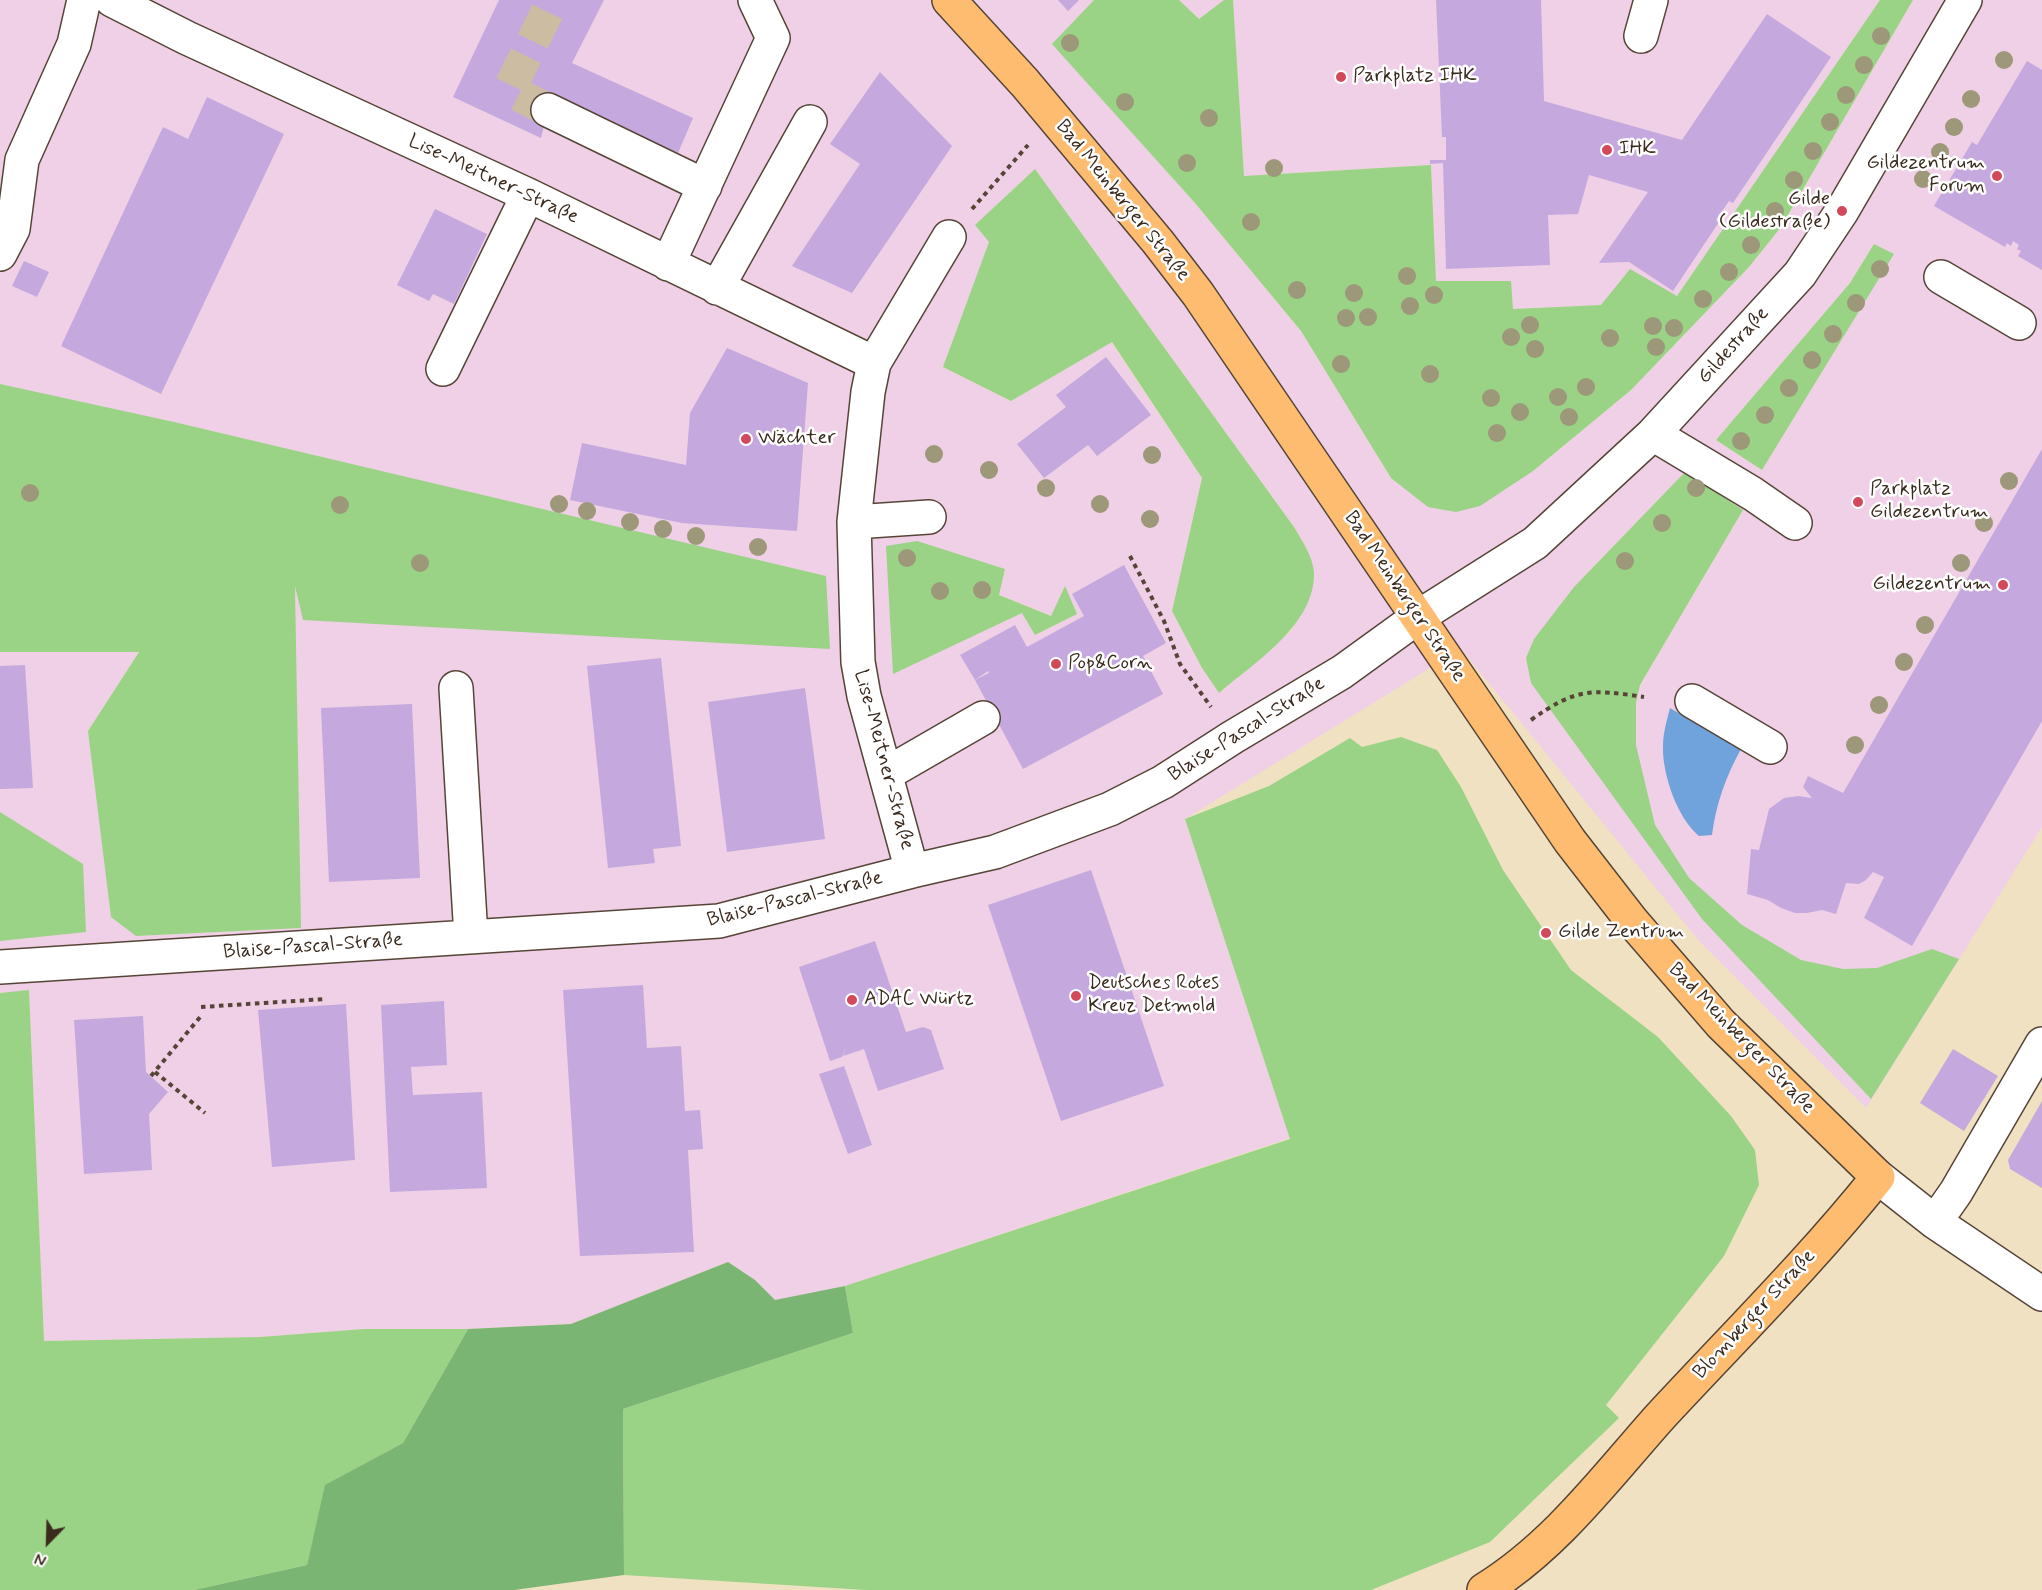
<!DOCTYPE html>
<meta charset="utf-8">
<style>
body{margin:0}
#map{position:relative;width:2042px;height:1590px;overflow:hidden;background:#f0e1c2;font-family:Mynerve,sans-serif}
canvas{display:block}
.north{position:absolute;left:18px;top:1512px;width:60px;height:60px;-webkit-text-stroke:4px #fff;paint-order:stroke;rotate:203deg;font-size:16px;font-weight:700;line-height:24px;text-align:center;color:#3b2a1e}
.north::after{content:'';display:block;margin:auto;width:21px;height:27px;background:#3b2a1e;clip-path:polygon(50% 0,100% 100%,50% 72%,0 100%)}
</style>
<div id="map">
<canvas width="2042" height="1590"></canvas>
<div class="north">N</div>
</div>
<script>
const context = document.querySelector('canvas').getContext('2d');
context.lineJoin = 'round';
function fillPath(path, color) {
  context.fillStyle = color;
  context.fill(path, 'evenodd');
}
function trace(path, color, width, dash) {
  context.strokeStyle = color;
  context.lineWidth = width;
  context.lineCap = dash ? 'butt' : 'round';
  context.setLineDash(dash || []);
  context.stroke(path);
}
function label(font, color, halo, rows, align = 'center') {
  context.font = font + ' Mynerve,sans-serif';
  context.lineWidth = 5;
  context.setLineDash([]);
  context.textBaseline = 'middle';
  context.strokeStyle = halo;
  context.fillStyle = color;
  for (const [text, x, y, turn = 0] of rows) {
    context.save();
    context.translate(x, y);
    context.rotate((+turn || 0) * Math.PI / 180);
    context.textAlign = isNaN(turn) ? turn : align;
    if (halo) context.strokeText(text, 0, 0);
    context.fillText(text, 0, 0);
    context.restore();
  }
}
fillPath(new Path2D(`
 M0,0H1094L1053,44L1195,203L1301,331L1391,478L1533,471L1631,390L1749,267L1781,227L1913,0H2042V827L1866,1108L1699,941L1461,649L1185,819L1290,1138L845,1286L775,1301L755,1280L728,1262L571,1324L468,1329H364L260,1337L44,1341L29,991L0,993V652H139L88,731L136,936L300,928L295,581L0,548ZM1035,169L1294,527L1308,551V602L1291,631L1219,693L1202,668L1172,611L1202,478L1111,342L1011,401L943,367L990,241L976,225ZM1873,245L1893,254L1762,470L1716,440L1850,283ZM1685,472L1743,510L1640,685L1636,703V745L1574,587ZM1005,569L999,595L1052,616L1064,587L1076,614L1036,635L1023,612L894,673Z
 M1179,0H1224L1199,19Z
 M1233,0H1880L1677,296L1601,305L1513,309L1511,282L1436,281L1431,165L1244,176Z`), '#efd0e6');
fillPath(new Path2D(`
 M1094,0H1179L1199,19L1224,0H1233L1244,176L1431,165L1436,281H1511L1513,309L1601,305L1630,269L1677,296L1880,0H1913L1781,227L1749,267L1631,390L1533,471L1480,506L1456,512L1428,507L1391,478L1301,331L1195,203L1052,44Z
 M1035,169L1294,527C1302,541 1313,556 1314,573C1315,625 1254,663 1219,693L1202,668L1172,611L1202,478L1112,342L1011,401L943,367L989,242L975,225Z
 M1874,244L1894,254L1762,470L1716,440L1850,283Z
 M0,384L174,422L826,576L830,649L303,620L295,586L301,928L136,936L111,917L88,731L139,652H0Z
 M1685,472L1743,510L1640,685L1636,703V745L1655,825L1689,878L1742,925L1801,960L1843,969L1877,968L1932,949L1959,959L1871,1099L1702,919L1531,683L1526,658L1534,639L1574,587Z
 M917,541L1005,569L999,595L1051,616L1065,586L1077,614L1035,635L1022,613L893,674L886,546Z
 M1401,737L1437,750L1461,787L1503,870L1571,970L1658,1037L1731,1116L1755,1150L1759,1185L1724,1256L1606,1405L1619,1418L1490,1542L1371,1590H866L624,1575L623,1409L853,1333L845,1286L1290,1139L1185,819L1269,786L1350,738L1362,747Z
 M0,812L83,864L86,932L0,941Z
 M29,990L44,1341L260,1337L364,1329H468L403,1443L326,1485L307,1565L194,1590H0V993Z`), '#9ad386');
fillPath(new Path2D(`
 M728,1262L755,1280L775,1300L845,1286L853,1333L623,1409L624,1575L514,1590H194L307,1565L325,1485L403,1443L468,1329L571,1324Z`), '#7bb573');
fillPath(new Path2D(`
 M1670,708L1741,749C1726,776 1716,804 1712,835L1699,836C1677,818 1662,773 1663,746C1663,733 1667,720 1670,708Z`), '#70a3db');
fillPath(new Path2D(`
 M499,0H604L572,63L693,118L678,153L554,99L548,110L541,138L453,97Z
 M1058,0H1079L1068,11Z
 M1436,0H1541L1544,101L1682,140L1767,14L1831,57L1733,203L1729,201L1716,220L1719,222L1673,291L1629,262L1599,263L1648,192L1589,175L1578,214L1548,215L1550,265L1446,269L1443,163L1430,164V160H1446V137H1442Z
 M2027,61L2042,70V270L2018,256L2021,251L2017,249L2019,245L2013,241L2011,246L2007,243L2005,247L1934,206L1972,142L1977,145Z
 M880,72L952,146L852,293L792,266L860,164L830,144Z
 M207,97L284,134L161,394L61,346L163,127L188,139Z
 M435,209L487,234L454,304L433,294L429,301L397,285Z
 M24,261L49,272L37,297L12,286Z
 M727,348L808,383L797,531L682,523L570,500L582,443L686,465L690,413Z
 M1106,357L1151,415L1097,456L1088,445L1044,478L1017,444L1066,407L1056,395Z
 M2042,449V721L1912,946L1864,918L1884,877L1873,872L1866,880L1859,884L1846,883L1836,914L1822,910L1807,913H1795L1781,908L1768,900L1747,894L1751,849L1759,850L1769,809L1784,798L1798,796L1812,798L1803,787L1808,776L1843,793Z
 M1124,565L1166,643L1143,656L1163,694L1023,769L975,680L989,673L988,671L975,680L960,655L1015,625L1027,647L1084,616L1072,594Z
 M661,658L681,846L653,849L655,863L608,868L587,666Z
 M25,665L33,788L0,789V666Z
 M805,688L825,839L727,852L708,702Z
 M412,704L420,878L329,882L321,708Z
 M1091,870L1164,1086L1061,1121L988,905Z
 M875,941L906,1032L923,1027L931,1030L944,1069L878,1091L864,1049L843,1056L846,1047L842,1057L830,1061L799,967Z
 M643,985L647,1048L681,1046L685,1111L700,1110L703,1149L688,1150L694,1252L580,1256L563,990Z
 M444,1001L447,1065L411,1067L413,1095L482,1092L487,1188L390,1192L381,1005Z
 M346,1004L355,1160L272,1167L258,1010Z
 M143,1016L146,1072L168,1092L149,1114L152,1170L84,1174L74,1020Z
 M1953,1049L1998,1076L1964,1131L1920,1103Z
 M844,1066L872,1145L848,1154L819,1074Z
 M2042,1101V1188L2010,1169L2008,1160Z`), '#c5a9de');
trace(new Path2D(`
 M548,110L509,90L553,0`), '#ccbca1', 33, [33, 16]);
const minor = new Path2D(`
 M112,0L187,38L528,195L874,363
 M1641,36L1651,0
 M548,110L705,186
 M0,254L13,229L22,160L74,44L84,0
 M668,264L773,38L755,0
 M1941,277L2019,323
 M717,288L810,122
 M443,369L528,195
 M1653,434L1753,494L1795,523
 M854,522L929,517
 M456,688L471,937
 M1692,701L1770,747
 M886,774L983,718
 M912,871L864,696L858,662L854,522L868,392L874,363L949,237
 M0,967L719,921L912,871L995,852L1110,809L1163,782L1233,737L1342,672L1418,617L1535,543L1653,434L1800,274L1842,211L1965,0
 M1878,1177L1935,1222L2042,1294
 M1935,1222L1956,1192L2042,1044`);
const major = new Path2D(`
 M949,0L1025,83L1158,242L1198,294L1570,841L1632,921L1721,1024L1878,1177C1810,1262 1732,1339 1658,1419C1604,1480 1554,1547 1484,1590`);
trace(minor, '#564537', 36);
trace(major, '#564537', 36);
trace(new Path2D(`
 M972,209L1028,145
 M1130,556L1164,621L1180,664L1211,707
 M1531,720C1576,688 1591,689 1644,697
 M201,1007L326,999
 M155,1072L205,1113
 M151,1076L201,1016`), '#564537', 4, [4.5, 4.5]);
trace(minor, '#fff', 33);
trace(major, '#fdbc6f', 33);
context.fillStyle = '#9c9879';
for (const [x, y] of [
 [1881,36],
 [1070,43],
 [2004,60],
 [1864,65],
 [1846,95],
 [1971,99],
 [1125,102],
 [1209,118],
 [1830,122],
 [1954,127],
 [1813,151],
 [1940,152],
 [1187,163],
 [1274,168],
 [1923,179],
 [1794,180],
 [1775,211],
 [1251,222],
 [1751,245],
 [1880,269],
 [1729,272],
 [1407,276],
 [1297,290],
 [1354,293],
 [1434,295],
 [1703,299],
 [1856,303],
 [1410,306],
 [1368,317],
 [1346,318],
 [1530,325],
 [1653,326],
 [1674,328],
 [1833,334],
 [1511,337],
 [1610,338],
 [1656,347],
 [1535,349],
 [1812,360],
 [1341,364],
 [1430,374],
 [1586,387],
 [1789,388],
 [1558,397],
 [1491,398],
 [1520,412],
 [1765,415],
 [1569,417],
 [1497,433],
 [1741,441],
 [934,454],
 [1152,455],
 [989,470],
 [2009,481],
 [1046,488],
 [1696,488],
 [30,493],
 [559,504],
 [1100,504],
 [340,505],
 [587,511],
 [1150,519],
 [630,522],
 [1662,523],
 [1984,523],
 [663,529],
 [696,536],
 [758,547],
 [907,558],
 [1625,561],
 [420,563],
 [1961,563],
 [982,590],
 [940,591],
 [1925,625],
 [1904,662],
 [1879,705],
 [1855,745]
]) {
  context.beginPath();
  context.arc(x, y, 9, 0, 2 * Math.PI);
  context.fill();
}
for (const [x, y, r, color] of [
 [1341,77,6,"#d1495b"],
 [1607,150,6,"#d1495b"],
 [1997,176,6,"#d1495b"],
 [1842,211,6,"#d1495b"],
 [746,439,6,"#d1495b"],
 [1858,502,6,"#d1495b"],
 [2003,585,6,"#d1495b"],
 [1056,664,6,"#d1495b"],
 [1546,933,6,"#d1495b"],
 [1076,996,6,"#d1495b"],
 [852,1000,6,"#d1495b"]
]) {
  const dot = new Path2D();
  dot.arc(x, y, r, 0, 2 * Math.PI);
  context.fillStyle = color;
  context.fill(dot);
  trace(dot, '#fff', 2);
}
label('20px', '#3b2a1e', '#fff', [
 ["Parkplatz IHK",1353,77],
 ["IHK",1619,150],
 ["Gildezentrum",1985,164,"right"],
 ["Forum",1985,187,"right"],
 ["Gilde",1830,200,"right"],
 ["(Gildestraße)",1830,223,"right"],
 ["Wächter",758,439],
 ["Parkplatz",1870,490],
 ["Gildezentrum",1870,513],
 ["Gildezentrum",1991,585,"right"],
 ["Pop&Corn",1068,664],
 ["Gilde Zentrum",1558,933],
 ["Deutsches Rotes",1088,984],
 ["Kreuz Detmold",1088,1007],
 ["ADAC Würtz",864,1000]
], 'left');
label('20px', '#3b2a1e', '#fff', [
 ["Lise-Meitner-Straße",493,180,25],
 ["Bad Meinberger Straße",1122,201,51],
 ["Gildestraße",1734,346,-48],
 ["Bad Meinberger Straße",1404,597,56],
 ["Blaise-Pascal-Straße",1247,730,-32],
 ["Lise-Meitner-Straße",883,760,75],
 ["Blaise-Pascal-Straße",795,900,-14],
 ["Blaise-Pascal-Straße",313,947,-4],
 ["Bad Meinberger Straße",1741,1039,46],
 ["Blomberger Straße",1755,1315,-47]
]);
</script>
